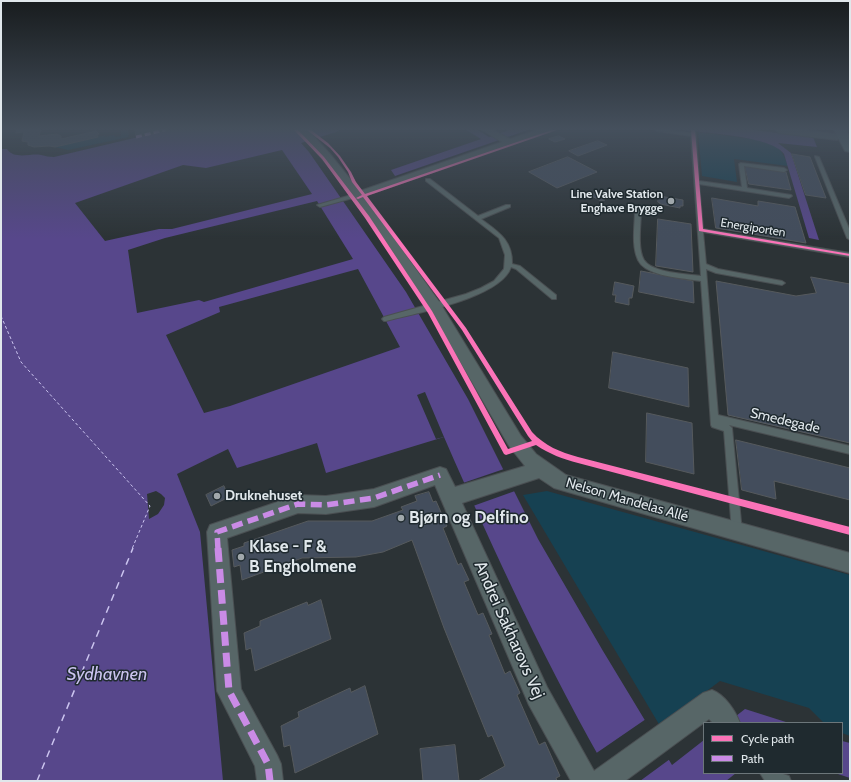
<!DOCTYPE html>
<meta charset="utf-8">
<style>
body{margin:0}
#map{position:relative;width:851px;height:782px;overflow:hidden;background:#2c3336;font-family:Cabin,sans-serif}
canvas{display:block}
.frame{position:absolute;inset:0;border:2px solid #e0e7eb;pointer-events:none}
.legend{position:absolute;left:703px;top:722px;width:140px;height:52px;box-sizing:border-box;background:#1f2a2f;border:1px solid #6c767a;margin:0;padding:5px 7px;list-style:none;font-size:12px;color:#e0e7eb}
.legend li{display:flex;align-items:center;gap:8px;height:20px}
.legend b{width:20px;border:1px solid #6c767a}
</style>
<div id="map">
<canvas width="851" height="782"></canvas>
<div class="frame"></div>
<ul class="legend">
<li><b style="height:5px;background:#fb73b8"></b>Cycle path</li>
<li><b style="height:5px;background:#ca8be6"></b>Path</li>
</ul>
</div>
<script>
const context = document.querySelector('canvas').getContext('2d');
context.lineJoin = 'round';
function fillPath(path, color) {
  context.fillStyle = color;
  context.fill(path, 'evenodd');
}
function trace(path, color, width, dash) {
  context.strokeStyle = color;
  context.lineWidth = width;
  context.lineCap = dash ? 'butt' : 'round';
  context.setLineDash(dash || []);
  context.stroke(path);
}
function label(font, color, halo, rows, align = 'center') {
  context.font = font + ' Cabin,sans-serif';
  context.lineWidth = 3;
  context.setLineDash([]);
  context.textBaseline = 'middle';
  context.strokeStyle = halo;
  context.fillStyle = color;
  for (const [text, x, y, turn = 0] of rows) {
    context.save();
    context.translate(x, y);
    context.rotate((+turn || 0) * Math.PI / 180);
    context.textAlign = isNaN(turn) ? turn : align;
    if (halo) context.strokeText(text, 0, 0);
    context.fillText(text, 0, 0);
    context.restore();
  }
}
fillPath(new Path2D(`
 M120,130H128L129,137L68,150L55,147L106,135L104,137L114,135L115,137L121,136Z
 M698,132L761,140C779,146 782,149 788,166L734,159L737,182L702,176Z
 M547,491L850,575V736L842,733V723H824L809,708L720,681L660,726L523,495Z`), '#164152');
fillPath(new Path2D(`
 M168,130H339V131L301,143L309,152L406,292L468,399L538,539L603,651L672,765L704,740V773H736L726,781H613C549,671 495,554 444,437L326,473L317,443L237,468L228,449L177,474L200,532L223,781H1V149H7C14,160 31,153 41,155C46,156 49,157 54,157ZM282,150L312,194L172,229H159L105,241L75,203L183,165L206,168ZM317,201L353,259L204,302L199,300L137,313L128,250L165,238ZM358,269L400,347L230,406L204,413L166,335L220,312L219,307Z
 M466,130H478L489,137L509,130H528L395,176L391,170L481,139Z
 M682,130H754L813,137L817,147L778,143L791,153L819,240L809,238L784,154C772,136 704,133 682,130Z
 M745,709L789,723H727Z
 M842,741L850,743V778L835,773H842Z`), '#57478b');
fillPath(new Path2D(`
 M425,392L444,437L436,439L417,395Z
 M504,469L515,491L473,506L463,483Z
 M156,491L161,494L165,498L164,505L158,514L149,519L147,494Z
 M646,719L670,759L640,781H611L595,754Z`), '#2c3336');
trace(new Path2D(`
 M1,316L21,362L150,506L132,549`), '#cbc4ef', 1, [3, 2.5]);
trace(new Path2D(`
 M37,781L133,548`), '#cbc4ef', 1.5, [7, 6]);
const building = new Path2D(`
 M17,130H41L39,136L57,134L61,136V139L96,131L99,134L97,135L98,137L55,147L49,146L34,147L28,145V142L22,141L24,132L16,133Z
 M135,130H168L137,137Z
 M559,136L565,139L555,142L549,139Z
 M598,141L607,145L578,156L569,151Z
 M792,154L810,157L826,198L806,195Z
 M568,157L597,172L557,188L529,172Z
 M745,166L786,172L791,190L749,184Z
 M591,192L605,200L601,201L588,194Z
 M659,196L683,200V206H680V208L660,204V203L658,202Z
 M712,198L758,206V201L795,207L806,243L716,228Z
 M658,219L691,224L693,272L656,266Z
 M641,271L693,281L694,303L639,292Z
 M811,277L850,284V443L728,415L716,281L796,296L816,293Z
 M615,282L634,286L632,298H629V305L615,302L616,295H613Z
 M613,352L688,368L689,407L609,388Z
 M647,413L692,423L694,474L646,462Z
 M736,440L850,468V500L774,481L776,499L742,490Z
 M224,486L229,497L211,506L206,495Z
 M429,492L433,502L436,501L447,526L443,528L458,565L461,563L469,580L464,582L478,615L483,613L492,634L489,635L505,674L510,671L520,693L517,695L539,745L545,742L560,776L556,778L557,781H478L505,766L492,735L488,737L444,628L412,540L383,552L356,557L302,558L242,580L240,565L234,567L232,550L244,546V543L308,521H372L403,510L401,507L417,501L415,496Z
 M321,600L331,639L255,671L251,648L246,650L244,633L260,626V621L307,602L308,605Z
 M365,686L378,734L295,773L290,745L284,747L281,726L299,717L298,712L350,688L351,692Z
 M455,745L459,781H423L420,749Z`);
fillPath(building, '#434d5c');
trace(building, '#565a5d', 1);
const service = new Path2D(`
 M655,130H666L691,133L695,132L696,135L699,181L742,187L739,164L741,163L784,168L787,170L784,172L744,166L747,188L791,195L792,196L789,198L699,184L703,229L850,253V257L703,232L706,264L718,269L782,281L785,283L782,285L716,273L706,269L718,415L850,446V454L729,425L732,428L742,532L740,535L737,537L734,535L732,532L724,431L712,427L711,425L701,281C684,278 646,277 638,260C631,245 635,225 635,210L638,208L641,210C641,224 637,248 644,260C652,273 687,274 701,276L691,136L657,131Z
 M815,156L819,157L850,231V240L847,238L815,157Z
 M426,179H430L478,216L506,205H510V207L481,219C497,231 513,240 512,264L520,266L556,295V299H552L516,269L511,267C501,298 416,313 386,321H384L382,319L384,317L466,294L481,288L494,281L504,269L505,255L499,238L426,181Z
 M358,193L361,195L360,196L320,207L317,205Z
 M760,773H780L789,776L791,781H765Z`);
const minor = new Path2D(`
 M298,130H308L330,154L360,191L502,142L482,130H492L510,139L538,130H550L549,132L364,196L440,303L521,436L536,454L566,475L850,553V573L561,490L554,488L539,478L462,503L547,687L594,771L703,693L712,690C725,695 735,710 740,723H713L709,719L625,781H571L529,705L435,485L374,507L326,514L298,513L227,538L241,689L277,755L281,764L283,781H257L255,766L217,691L207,532L210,525L298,495L326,496L374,489L440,467L446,469L455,487L525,466L509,446L429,308L389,246L348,189Z
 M775,130H800L837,134L842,137L837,140L779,133Z`);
const primary = new Path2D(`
 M834,130H846L850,137V152L845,151Z`);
trace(service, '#4a4f52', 2);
trace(minor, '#4a4f52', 2);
trace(primary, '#4a4f52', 2);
fillPath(service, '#576667');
fillPath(minor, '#576667');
fillPath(primary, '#586f70');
trace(new Path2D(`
 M136,137L165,130`), '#ca8be6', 3, [6, 3]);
trace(new Path2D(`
 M218,549L217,532L298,504L326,505L374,498L440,475`), '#ca8be6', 5.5, [11, 5.5]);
trace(new Path2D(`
 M218,548L229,691L268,764L270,781`), '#ca8be6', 7, [14, 7]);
fillPath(new Path2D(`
 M294,130H298L324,157L369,216L432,311L508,449L532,441L528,436L462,330L363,197L358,199L356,198L362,195L352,182L348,172L338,157L330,148L307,130H311L328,143L340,156L351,172L356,182L365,194L552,130H557L367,196L466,328L532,432C545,446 560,452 578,457L850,527V535L578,463C563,459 549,454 536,445L506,455L504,454L428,313L365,218L322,159Z
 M691,130H695L703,229L850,254V256L699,231Z`), '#fb73b8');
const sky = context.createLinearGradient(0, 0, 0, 239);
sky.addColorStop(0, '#181c1e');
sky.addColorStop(0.54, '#45505d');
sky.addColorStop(1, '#45505d00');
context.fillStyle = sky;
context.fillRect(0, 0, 851, 239);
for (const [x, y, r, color] of [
 [671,201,4,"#a1a8ac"],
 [217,496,4,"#a1a8ac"],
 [401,518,4,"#a1a8ac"],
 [241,557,4,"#a1a8ac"]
]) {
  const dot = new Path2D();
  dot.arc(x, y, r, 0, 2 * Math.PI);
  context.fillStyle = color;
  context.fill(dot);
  trace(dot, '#1f2a2f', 1.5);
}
label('bold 12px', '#e0e7eb', '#1f2a2f', [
 ["Line Valve Station",663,194],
 ["Enghave Brygge",663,208]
], 'right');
label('12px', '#e0e7eb', '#1f2a2f', [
 ["Energiporten",753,228,9]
]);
label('14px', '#e0e7eb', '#1f2a2f', [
 ["Smedegade",785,421,13],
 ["Nelson Mandelas Allé",627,500,16]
]);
label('bold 14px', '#e0e7eb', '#1f2a2f', [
 ["Druknehuset",225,496]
], 'left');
label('bold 17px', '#e0e7eb', '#1f2a2f', [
 ["Bjørn og Delfino",409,518],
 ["Klase - F &",249,547],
 ["B Engholmene",249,567]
], 'left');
label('17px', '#e0e7eb', '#1f2a2f', [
 ["Andrei Sakharovs Vej",509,630,66]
]);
label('italic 18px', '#cbc4ef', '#1f2a2f', [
 ["Sydhavnen",107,675]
]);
</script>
